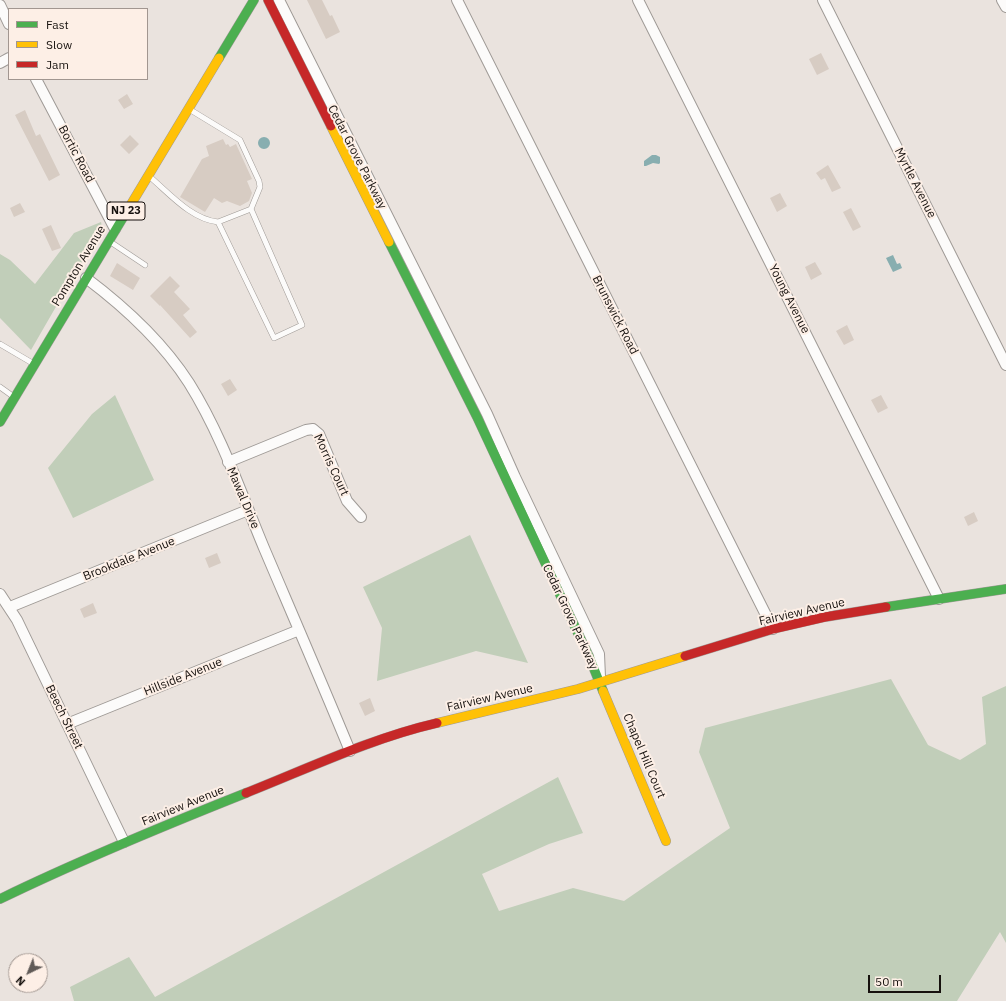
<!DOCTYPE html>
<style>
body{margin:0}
#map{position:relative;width:1006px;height:1001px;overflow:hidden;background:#eae3de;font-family:"IBM Plex Sans",sans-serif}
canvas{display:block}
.legend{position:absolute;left:8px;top:8px;width:140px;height:72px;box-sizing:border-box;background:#fdefe6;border:1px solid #a19690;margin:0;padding:5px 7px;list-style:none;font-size:12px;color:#16110e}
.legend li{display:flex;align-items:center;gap:8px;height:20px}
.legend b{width:20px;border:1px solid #a19690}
.north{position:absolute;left:8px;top:953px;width:40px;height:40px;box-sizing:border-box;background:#fdefe6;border:1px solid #a19690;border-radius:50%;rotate:223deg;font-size:11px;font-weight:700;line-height:16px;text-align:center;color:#16110e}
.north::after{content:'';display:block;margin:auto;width:14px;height:18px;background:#605a57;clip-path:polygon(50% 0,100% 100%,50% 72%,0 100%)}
.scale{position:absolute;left:868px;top:975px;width:73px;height:18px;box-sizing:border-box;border:2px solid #16110e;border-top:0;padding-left:5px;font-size:12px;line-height:14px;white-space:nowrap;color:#16110e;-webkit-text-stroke:3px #fdefe6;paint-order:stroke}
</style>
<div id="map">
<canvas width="1006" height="1001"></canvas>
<ul class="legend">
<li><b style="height:5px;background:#4caf50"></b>Fast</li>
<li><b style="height:5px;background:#ffc107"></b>Slow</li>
<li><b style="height:5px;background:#c62828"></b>Jam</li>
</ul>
<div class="north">N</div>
<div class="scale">50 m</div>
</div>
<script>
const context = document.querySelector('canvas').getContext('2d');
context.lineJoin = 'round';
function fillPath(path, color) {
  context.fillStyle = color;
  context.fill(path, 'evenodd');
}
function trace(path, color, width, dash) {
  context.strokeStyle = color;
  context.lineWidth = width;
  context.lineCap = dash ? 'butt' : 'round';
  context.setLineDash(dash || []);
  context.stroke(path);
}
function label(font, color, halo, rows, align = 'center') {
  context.font = font + ' "IBM Plex Sans",sans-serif';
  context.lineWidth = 4;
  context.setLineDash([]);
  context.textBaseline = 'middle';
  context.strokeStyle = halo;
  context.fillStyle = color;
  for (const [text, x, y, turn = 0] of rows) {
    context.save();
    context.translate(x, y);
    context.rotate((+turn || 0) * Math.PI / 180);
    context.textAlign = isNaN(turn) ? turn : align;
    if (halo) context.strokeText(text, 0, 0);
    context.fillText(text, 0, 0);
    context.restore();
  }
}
fillPath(new Path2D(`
 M101,222L102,227L31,350L0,318V254L10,260L35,284L74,233Z
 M115,395L154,480L73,518L48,468L92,414Z
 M470,535L528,663L476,651L377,681L382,628L363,587Z
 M891,679L928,745L960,760L986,744L982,697L1006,686V943L1000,932L957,1001H74L70,987L129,957L155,997L558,777L583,833L549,844L482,874L499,911L573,888L624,901L730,828L699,752L705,728Z`), '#c1ceb9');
fillPath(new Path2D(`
 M258 143a6 6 0 1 1 12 0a6 6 0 1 1-12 0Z
 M652,155H656L660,157V163L659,164L653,163L646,166H644V161Z
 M893,255L897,264L900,263L902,268L893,272L886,258Z`), '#88aeb0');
fillPath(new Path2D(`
 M307,0H322L330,16L332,15L340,32L326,39Z
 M821,53L829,69L817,75L809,59Z
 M127,94L133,104L124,109L118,100Z
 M25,110L36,136L40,134L60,175L49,181L15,115Z
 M130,135L139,144L129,154L120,145Z
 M223,139L226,145L228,144L230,147L236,144L252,179L247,181L252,193L249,201L240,206L227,201L222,203L214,198L205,212L180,197L202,159L209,156L206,146Z
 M828,165L841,188L832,192L825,178L821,180L816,173Z
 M780,193L787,206L777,212L770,198Z
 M20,203L25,212L14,217L10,208Z
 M851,208L861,227L853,231L843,212Z
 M51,225L61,248L52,251L42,229Z
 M815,262L822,274L811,280L805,267Z
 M117,263L140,278L133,290L110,276Z
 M170,276L180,286L174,292L190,309L183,315L197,332L190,338L160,305V306L150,296Z
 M847,325L854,340L844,345L836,331Z
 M230,379L237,390L228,396L221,384Z
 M881,395L888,408L878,413L871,400Z
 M974,512L978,521L968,526L964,517Z
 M217,553L221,563L209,568L205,558Z
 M93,603L97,613L84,618L80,609Z
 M370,698L375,711L365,716L359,703Z`), '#d7ccc3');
const lane = new Path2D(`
 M150,177C170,194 191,219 218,222L274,338L302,325L251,209L260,187L259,181L240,140L189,109
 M218,222L251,209
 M109,241L145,265
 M0,344L34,364
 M0,387L14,397`);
const street = new Path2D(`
 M279,0L487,414L515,477L599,654L600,677
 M457,0L773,629
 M638,0L939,599
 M823,0L1006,365
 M1002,0L1006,7
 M0,5L9,24
 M0,63L9,58
 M36,79L115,229
 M86,278C126,308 162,341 189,383C221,434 241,493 264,548C293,616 322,683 350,751
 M228,462L306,430L313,429L319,434L347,501L361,517
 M0,594L17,620L124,842
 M10,607L248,510
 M67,724L299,630`);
const fast = new Path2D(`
 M219,58L254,0
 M389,242L477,417L590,659L603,691
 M0,422L130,206
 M886,607L1006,589
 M0,899C80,860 163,826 246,793`);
const slow = new Path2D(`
 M331,126L389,242
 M130,206L219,58
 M603,691L666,841
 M437,723L578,689L685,656`);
const jam = new Path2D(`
 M268,0L331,126
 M685,656L773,629L825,617L886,607
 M246,793C309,768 372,738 437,723`);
trace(lane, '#9f9a96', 6);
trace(street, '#9f9a96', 12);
trace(fast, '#9f9a96', 10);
trace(slow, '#9f9a96', 10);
trace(jam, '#9f9a96', 10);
trace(lane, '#fcfbfa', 5);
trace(street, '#fcfbfa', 10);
trace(fast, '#4caf50', 9);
trace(slow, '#ffc107', 9);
trace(jam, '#c62828', 9);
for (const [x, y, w] of [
 [126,211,38]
]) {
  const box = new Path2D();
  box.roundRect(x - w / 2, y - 9, w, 18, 3);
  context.fillStyle = '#fdefe6';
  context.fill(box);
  trace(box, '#16110e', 1);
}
label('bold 11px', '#16110e', null, [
 ["NJ 23",126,211]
]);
label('12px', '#16110e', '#fdefe6', [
 ["Bortic Road",76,154,62],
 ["Cedar Grove Parkway",357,157,63],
 ["Myrtle Avenue",915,183,63],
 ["Pompton Avenue",79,266,-59],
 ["Young Avenue",789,299,63],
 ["Brunswick Road",615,315,63],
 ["Morris Court",331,465,65],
 ["Mawal Drive",243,498,67],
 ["Brookdale Avenue",129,559,-22],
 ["Fairview Avenue",802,612,-13],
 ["Cedar Grove Parkway",570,617,65],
 ["Hillside Avenue",183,677,-22],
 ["Fairview Avenue",490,698,-13],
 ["Beech Street",64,717,64],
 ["Chapel Hill Court",644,756,67],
 ["Fairview Avenue",183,806,-22]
]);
</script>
